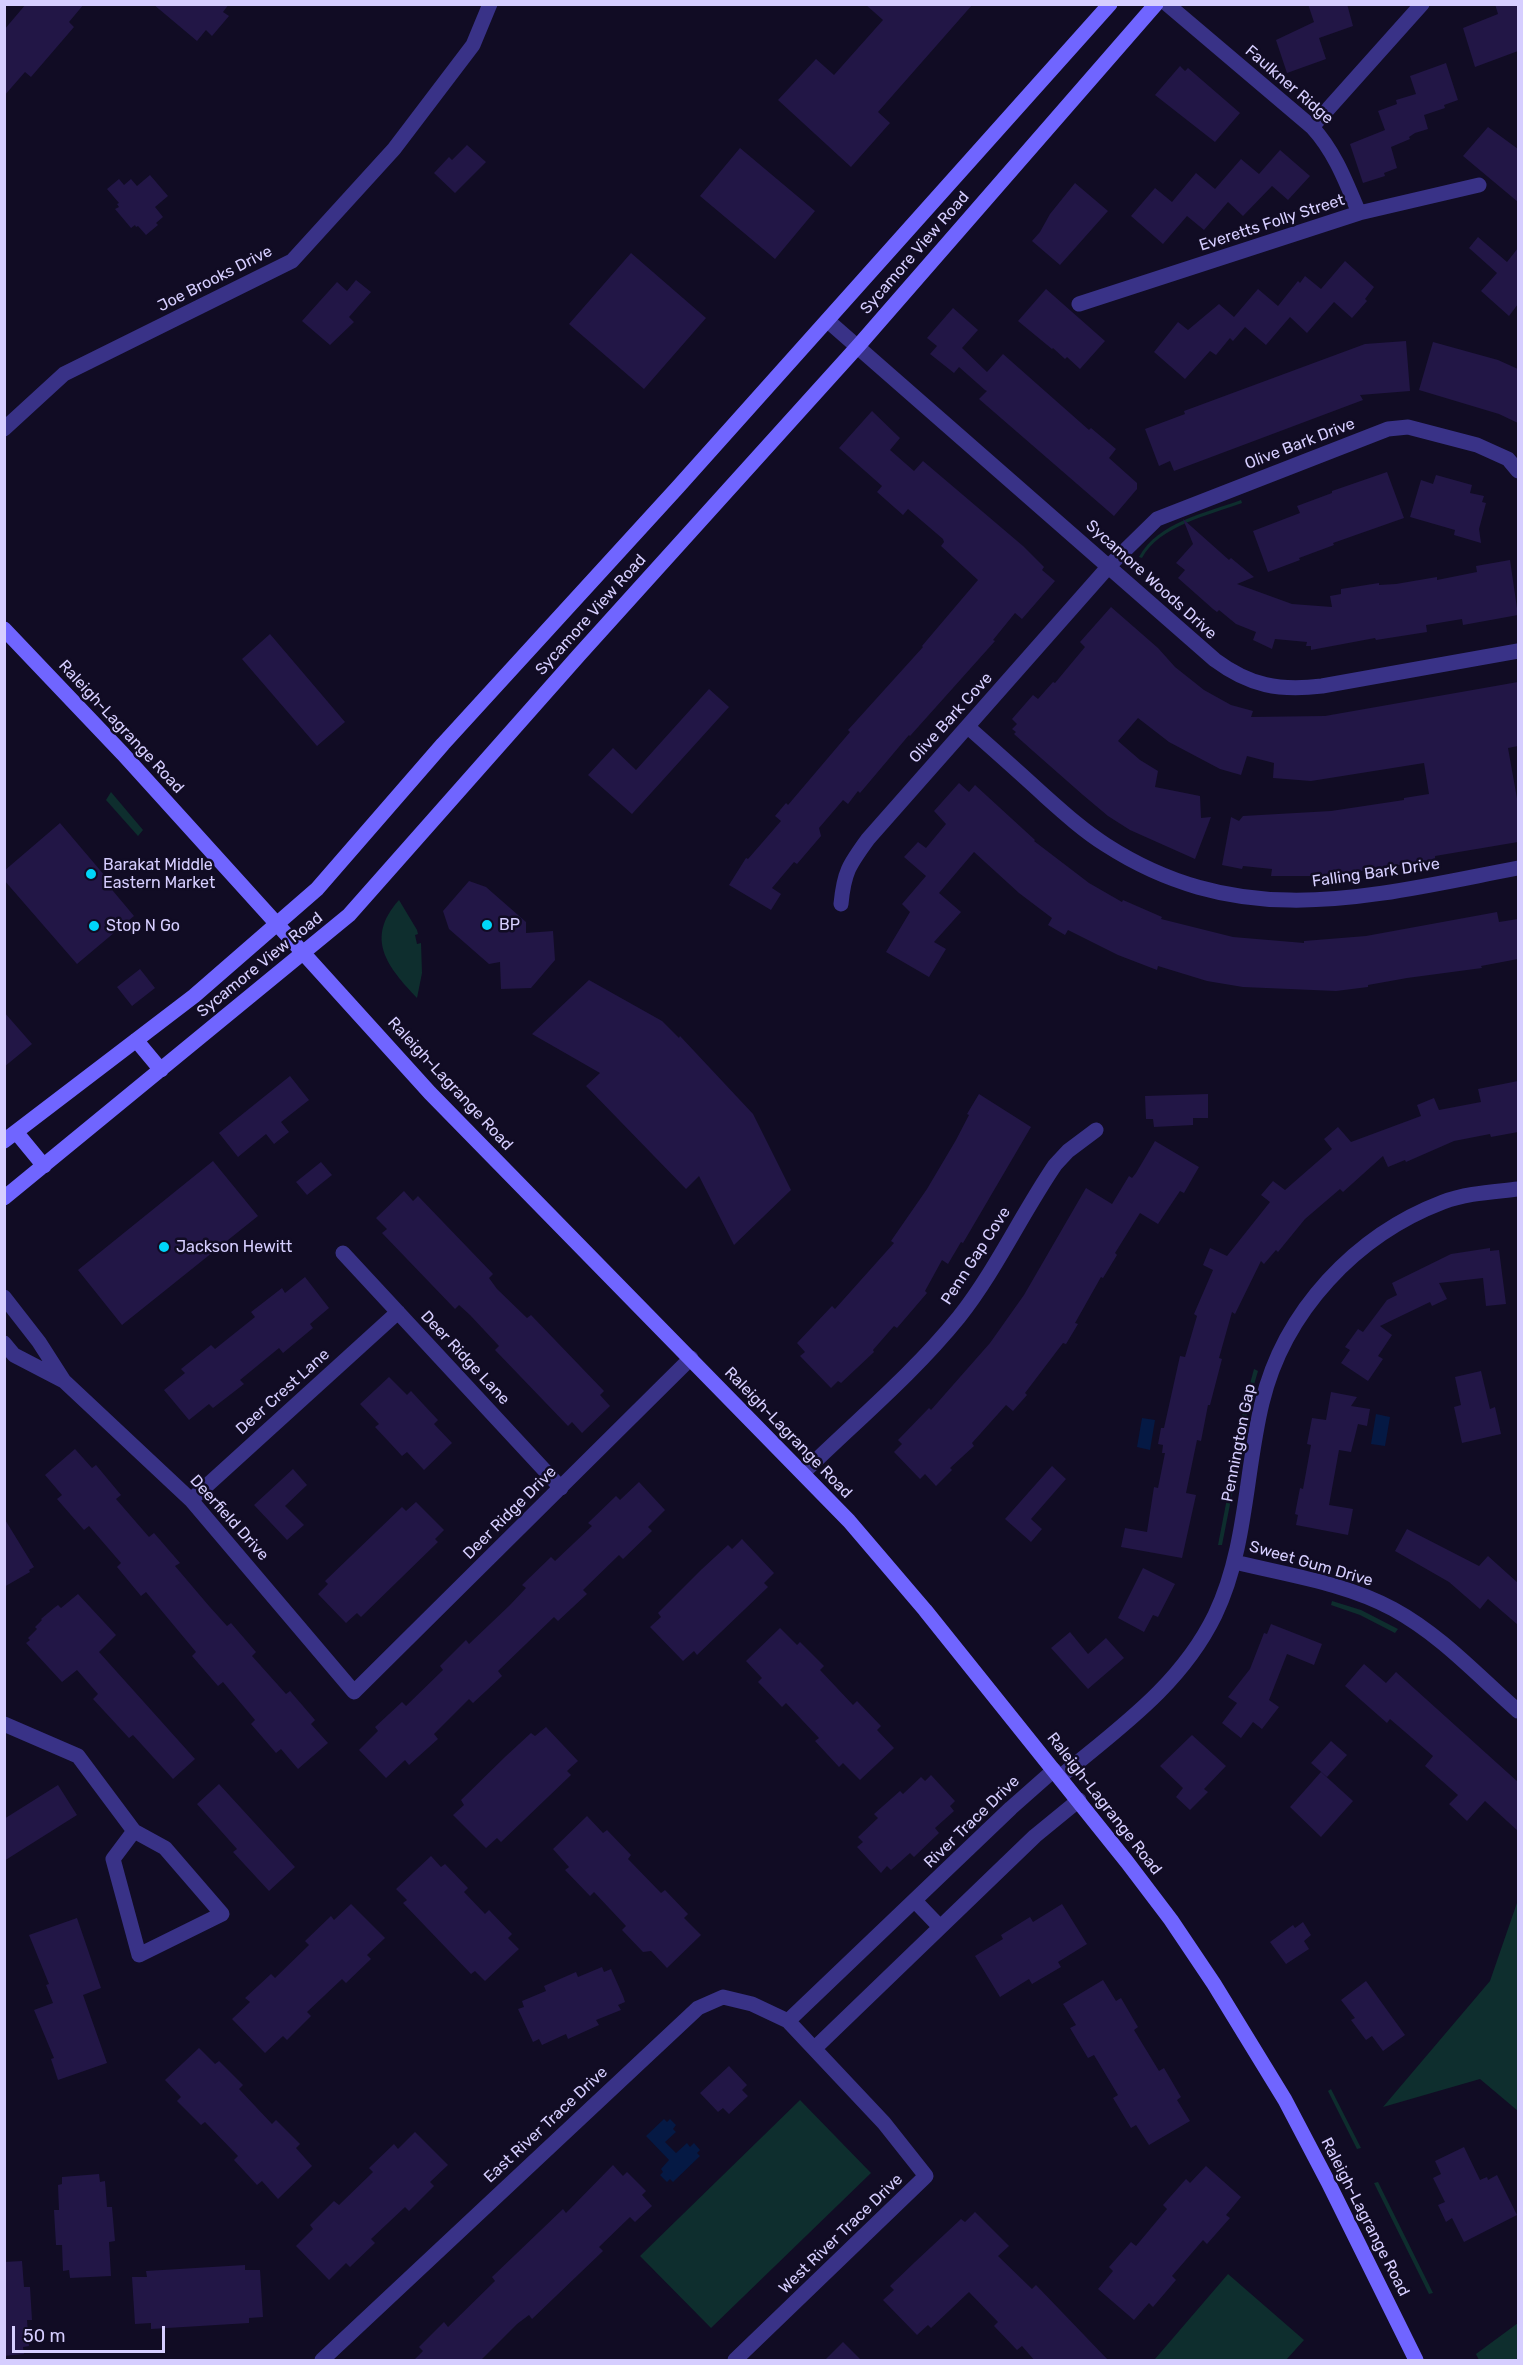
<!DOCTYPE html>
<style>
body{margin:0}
#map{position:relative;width:1523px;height:2365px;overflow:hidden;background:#110c24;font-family:Rubik,sans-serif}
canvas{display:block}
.frame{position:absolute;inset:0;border:6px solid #d6ceff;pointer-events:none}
.scale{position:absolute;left:12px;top:2326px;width:153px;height:27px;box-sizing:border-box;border:3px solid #d6ceff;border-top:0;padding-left:8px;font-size:18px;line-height:21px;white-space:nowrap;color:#d6ceff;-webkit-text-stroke:4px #110c24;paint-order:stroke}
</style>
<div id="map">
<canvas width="1523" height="2365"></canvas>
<div class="frame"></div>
<div class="scale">50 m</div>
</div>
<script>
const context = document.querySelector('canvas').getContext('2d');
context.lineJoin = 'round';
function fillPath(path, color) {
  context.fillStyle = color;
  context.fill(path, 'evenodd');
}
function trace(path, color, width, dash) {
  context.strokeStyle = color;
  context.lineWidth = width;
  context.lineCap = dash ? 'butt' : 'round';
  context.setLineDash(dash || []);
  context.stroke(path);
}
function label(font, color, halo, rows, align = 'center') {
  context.font = font + ' Rubik,sans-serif';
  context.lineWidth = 5;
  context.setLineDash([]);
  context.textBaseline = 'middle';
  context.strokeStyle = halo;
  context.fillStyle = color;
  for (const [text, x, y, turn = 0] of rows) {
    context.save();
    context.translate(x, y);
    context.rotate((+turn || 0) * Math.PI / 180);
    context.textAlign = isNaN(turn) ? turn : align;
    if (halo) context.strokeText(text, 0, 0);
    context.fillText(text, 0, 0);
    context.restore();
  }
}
fillPath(new Path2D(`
 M1241,500L1242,503C1209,515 1159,526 1142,558L1139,557C1158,522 1206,513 1241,500Z
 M111,792L143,830L138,836L106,800Z
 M399,900L417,930L418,934L415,935L417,944L421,943L422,973L417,998C388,967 364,939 399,900Z
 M1254,1369L1258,1371L1251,1395L1236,1468L1233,1467L1244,1406Z
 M1230,1483L1234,1484L1222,1545H1218Z
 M1332,1601L1361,1610L1398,1629L1395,1633L1360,1615L1331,1605Z
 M1518,1900V2111L1480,2079L1383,2107L1490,1981Z
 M1331,2089L1361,2148L1357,2149L1328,2091Z
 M800,2100L871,2173L711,2328L640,2256Z
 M1378,2182L1433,2293L1429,2294L1374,2183Z
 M1228,2274L1304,2340L1286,2360H1158L1155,2359Z
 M1518,2323V2360H1479L1476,2354Z`), '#0e2e2e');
fillPath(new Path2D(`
 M1376,1414L1390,1417L1385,1446L1371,1444Z
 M1142,1418L1155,1420L1150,1450L1137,1447Z
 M664,2119L667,2122L670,2119L676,2125L673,2129L676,2132L665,2142L676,2153L687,2143L690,2147L694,2143L700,2150L697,2153L700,2156L673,2182L670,2179L667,2182L660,2175L663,2172L661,2169L669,2160L646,2136Z`), '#051944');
fillPath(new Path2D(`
 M26,4H84L69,22L74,27L31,77L25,72L4,96V30Z
 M153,4H229L223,12L229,16L212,36L206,30L197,41Z
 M865,4H973L878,112L890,123L851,167L778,100L816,59L834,75L883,20Z
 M1308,4H1347L1353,26L1319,38L1326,59L1287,73L1276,40L1314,22Z
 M1495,4H1518V51L1475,67L1463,28L1498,14Z
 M1446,63L1458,100L1444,105L1445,108L1424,115L1428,129L1415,133L1409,137L1410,139L1391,147L1397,168L1384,173L1385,176L1363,183L1350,144L1385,130L1378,111L1397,104L1396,100L1416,94L1410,76Z
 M1180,66L1185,71L1188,68L1240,113L1215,142L1155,95Z
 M1488,127L1518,149V202L1463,156Z
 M467,145L486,162L455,193L434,173L449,157L452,160Z
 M740,148L815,211L775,259L700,196Z
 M1280,150L1310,176L1288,200L1272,186L1243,216L1228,202L1204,230L1187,216L1163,244L1131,216L1155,188L1172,202L1196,173L1215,189L1241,159L1259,174Z
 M150,175L168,196L155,207L163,217L156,223L158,225L146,235L138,226L136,227L135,225L131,228L115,209L119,207L117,204L119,203L107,189L119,179L124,185L131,179L137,186Z
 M1075,183L1108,211L1060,265L1032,241L1040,232L1050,214Z
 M1478,237L1507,262L1518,248V304L1509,316L1481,291L1497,273L1469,248Z
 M631,253L706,318L644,389L569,324Z
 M1345,261L1374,287L1365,299L1367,301L1352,318L1334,302L1307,333L1290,317L1266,345L1245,327L1233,341L1230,338L1216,355L1210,351L1185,379L1154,352L1178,322L1188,330L1219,304L1234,317L1258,289L1278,306L1298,281L1300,283L1305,276L1321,289Z
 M356,280L371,292L349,317L354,322L330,345L302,321L337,282L347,291Z
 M1046,289L1105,341L1080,369L1067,357L1065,359L1053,348L1052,349L1018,321Z
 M953,308L978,330L962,348L987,372L1003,354L1089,430L1091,428L1116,449L1109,458L1137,483V489L1114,516L979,399L987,391L985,390L959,367L954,373L930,354L937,346L927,338Z
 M1406,341L1410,391L1360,395L1363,400L1174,471L1170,461L1159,466L1145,429L1185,414L1184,411L1365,344Z
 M1433,342L1498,360L1518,369V423L1499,414L1419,390Z
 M872,411L900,438L890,450L914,471L923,461L1023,546L1044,567L1042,570L1055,581L1022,619L1015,613L993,640L995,641L910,736L909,735L860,793L858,791L848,804L843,800L819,828L821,836L797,864L794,862L772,888L781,894L771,910L729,885L746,858L748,859L781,821L775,816L786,803L788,805L850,732L848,730L923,647L922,646L978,580L941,546L944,542L943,539L908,509L903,515L877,492L882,486L839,448Z
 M1387,472L1404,518L1333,543L1334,545L1299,558L1300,560L1268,572L1253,531L1300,513L1297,506L1332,493V491Z
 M1436,475L1472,485L1470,493L1484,496L1482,502L1486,503L1479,529L1481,543L1454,535L1455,530L1410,517L1421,480L1433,484Z
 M1183,519L1229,560L1231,558L1254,577L1237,584L1292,604L1332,607L1330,596L1341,594V589L1379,583V585L1396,584L1437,577V580L1477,572L1476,566L1510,560L1518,615L1463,625L1462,619L1426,625L1427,632L1376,640L1375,638L1311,650V646H1306L1307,642L1275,639L1272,649L1253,640L1256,632L1236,624L1219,610L1217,612L1213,609L1178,578L1185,570L1176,563L1193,544Z
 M1111,607L1158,648L1175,667L1204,690L1231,705L1253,711L1251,717L1325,716L1518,682V746L1508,748L1518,804V842L1435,856V859L1400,865L1370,868L1359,872L1323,874L1324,876H1271L1272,869L1243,866L1242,869L1222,865L1231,817L1239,821L1243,816L1331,811L1404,800V798L1429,794L1424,763L1311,781L1273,778L1274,763L1247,756L1241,775L1220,769L1169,742L1138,718L1118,741L1140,760L1158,771L1155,787L1200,796L1201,818L1211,817L1195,859L1130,830L1108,816L1083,795L1033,751L1014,734L1016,732L1012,729L1017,724L1012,719L1033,695L1038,699L1053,682L1055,683L1085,647L1080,642Z
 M270,634L345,722L317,746L242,659Z
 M709,689L729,707L632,814L588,775L613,748L636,770Z
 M959,783L969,792L975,785L1035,840L1034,841L1089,883L1122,902L1123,900L1162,917L1161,919L1233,937L1304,943V941L1366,936L1497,912L1499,922L1518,919V959L1481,966L1482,968L1407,978L1368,985V987L1336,991L1243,987L1207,981L1158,966L1157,970L1118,955L1068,930L1065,935L1048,925L1052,918L1019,893L974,852L939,893L961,912L934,942L946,949L929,977L886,952L910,912L902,904L926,876L904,857L918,842L926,848L946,824L934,811Z
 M60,823L111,883L108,885L134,916L77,964L4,880V871Z
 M469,881L486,887L526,922V933L553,931L555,960L531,988L501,989L500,962L489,964L449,929L443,911Z
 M140,969L155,988L132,1006L117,987Z
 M589,980L662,1021L679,1038L680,1036L753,1114L791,1190L734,1245L699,1176L686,1189L586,1086L600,1073L532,1034Z
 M4,1012L32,1044L4,1067Z
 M290,1076L309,1100L281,1122L289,1132L274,1144L266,1134L238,1157L219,1133Z
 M1518,1081V1132L1491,1137L1490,1134L1454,1141L1406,1162L1405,1160L1388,1167L1383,1156L1343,1192L1340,1189L1305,1219L1278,1252L1276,1250L1264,1264L1261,1261L1235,1314L1232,1312L1219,1358L1222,1359L1210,1405H1208L1201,1441L1197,1440L1186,1493L1196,1495L1182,1558L1121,1547L1125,1528L1147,1532L1154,1487L1158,1488L1165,1453H1162L1163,1445L1158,1444L1161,1428H1164L1180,1356L1185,1357L1197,1316L1194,1314L1213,1270L1203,1265L1210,1248L1227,1256L1270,1202L1261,1195L1273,1181L1285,1190L1332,1149L1324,1139L1338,1127L1351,1142L1421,1116L1417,1105L1434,1098L1439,1110L1481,1102L1478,1089Z
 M979,1094L1031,1127L963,1243L961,1242L948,1264L942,1260L925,1291L927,1293L897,1328L894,1326L873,1350L874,1352L841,1383L838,1381L831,1388L800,1356L805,1352L797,1343L832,1306L835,1309L894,1243L891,1241L927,1189L956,1140L969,1115L967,1114Z
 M1208,1094V1118H1193V1125L1154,1127L1153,1119H1146L1145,1096Z
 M1155,1141L1199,1167L1184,1193L1180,1191L1158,1224L1140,1213L1115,1253L1117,1255L1103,1278L1101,1277L1075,1323L1078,1324L1066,1344L1063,1343L1025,1393L1027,1395L1013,1411L1006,1405L972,1443L974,1446L950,1468L952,1470L936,1486L925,1474L920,1479L894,1452L902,1444L898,1440L929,1408L931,1410L990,1343L1024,1295L1086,1188L1112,1204L1129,1176L1132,1178L1136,1173Z
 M213,1161L258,1216L122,1325L78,1270Z
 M321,1162L332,1175L307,1195L296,1182Z
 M404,1191L413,1201L418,1196L493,1274L489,1278L497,1289L527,1318L531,1315L604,1391L600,1395L610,1406L582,1433L572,1422L568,1426L495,1350L499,1346L470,1315L459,1305L455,1309L382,1233L387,1229L376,1218Z
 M1490,1248V1251L1499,1250L1506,1304L1486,1306L1483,1278L1439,1283L1447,1299L1432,1306L1430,1302L1380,1326L1392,1335L1378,1356L1383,1359L1368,1381L1341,1363L1350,1350L1345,1347L1358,1329L1363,1332L1387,1300L1397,1295L1392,1283L1451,1254Z
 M305,1277L329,1308L310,1324L313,1328L283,1353L279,1348L240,1380L244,1384L213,1408L209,1404L189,1420L164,1390L185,1373L181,1369L211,1345L215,1349L255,1317L251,1312L264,1302L282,1288L285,1293Z
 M1481,1371L1490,1409L1495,1407L1501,1434L1462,1443L1454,1407L1461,1405L1455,1377Z
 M389,1377L407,1395L411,1391L423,1404L438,1420L434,1424L452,1443L424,1470L407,1452L402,1456L390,1443L375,1427L379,1424L360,1404Z
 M1331,1392L1357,1397L1351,1406L1370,1409L1367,1426L1358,1424L1351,1452L1339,1450L1329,1505L1353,1509L1348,1535L1296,1525L1298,1515L1295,1514L1300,1488L1303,1489L1311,1445L1307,1444L1312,1418L1326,1420Z
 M75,1449L92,1468L96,1465L121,1495L116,1499L149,1537L154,1533L180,1563L175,1566L209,1606L227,1626L231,1623L256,1652L252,1656L286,1694L290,1691L315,1720L311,1724L328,1743L298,1769L281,1749L276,1753L251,1724L255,1720L223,1682L218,1686L192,1656L196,1652L146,1592L141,1596L117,1567L121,1563L89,1526L84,1530L57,1499L62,1495L45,1475Z
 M1052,1466L1066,1479L1031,1519L1042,1529L1031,1542L1005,1519Z
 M293,1469L307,1485L285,1506L304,1525L287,1540L254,1505Z
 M639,1482L665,1510L648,1527L652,1531L623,1559L619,1555L583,1590L587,1594L558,1621L554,1617L498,1671L502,1676L486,1691L473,1703L469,1699L434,1734L438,1739L409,1765L405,1760L386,1778L359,1750L378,1731L375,1727L402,1702L406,1706L443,1670L440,1666L466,1640L469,1644L510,1605L526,1588L522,1585L551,1557L555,1561L592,1526L588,1523L616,1496L620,1500Z
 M416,1502L444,1530L435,1539L438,1542L361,1617L357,1613L346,1623L318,1594L328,1584L325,1581L402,1507L406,1511Z
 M4,1518L34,1567L29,1570L30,1572L4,1587Z
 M1407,1529L1479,1566L1488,1556L1518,1583V1625L1488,1599L1480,1609L1449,1582L1395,1551Z
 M742,1539L774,1573L764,1583L768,1587L697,1655L694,1651L683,1661L650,1627L661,1617L658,1613L702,1569L728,1545L732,1549Z
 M1143,1568L1175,1584L1158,1617L1153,1615L1144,1632L1118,1618Z
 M78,1594L116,1635L99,1652L195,1759L173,1779L133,1735L129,1738L93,1699L98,1694L77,1670L62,1682L26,1643L30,1640L28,1638L37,1629L35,1627L42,1620L41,1619L54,1608L58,1605L61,1608Z
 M1271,1624L1322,1644L1314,1665L1287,1654L1269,1700L1279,1707L1262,1729L1253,1722L1241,1738L1222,1723L1237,1703L1228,1697L1250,1669L1264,1633L1267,1634Z
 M780,1628L797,1645L800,1642L824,1666L820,1670L853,1705L857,1701L881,1726L877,1730L894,1748L860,1780L843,1763L839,1767L815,1741L819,1738L786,1703L782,1707L758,1682L762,1678L746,1661Z
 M1070,1632L1088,1654L1106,1638L1124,1658L1088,1689L1051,1648Z
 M1364,1664L1386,1683L1396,1672L1518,1782V1831L1485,1801L1467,1821L1449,1804L1458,1795L1425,1766L1433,1756L1390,1719L1387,1723L1345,1686Z
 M546,1727L578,1761L567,1771L571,1775L501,1842L497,1838L486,1848L453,1815L464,1805L461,1800L506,1756L531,1733L535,1736Z
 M1192,1735L1226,1766L1204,1789L1208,1792L1190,1810L1176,1797L1183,1788L1160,1766Z
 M1331,1741L1347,1755L1327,1777L1311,1763Z
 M1321,1772L1353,1801L1321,1837L1290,1807Z
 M931,1775L955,1801L950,1806L954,1811L935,1828L939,1833L914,1857L910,1853L891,1870L887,1866L881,1873L857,1847L863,1842L858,1837L878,1818L874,1814L900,1791L903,1794L921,1777L925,1781Z
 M219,1784L295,1867L269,1891L233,1852L237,1849L197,1804Z
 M58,1785L77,1815L4,1861V1819Z
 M587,1816L603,1833L607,1830L631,1855L628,1859L661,1893L665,1890L688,1914L684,1918L701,1935L667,1968L651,1951L643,1952L622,1930L626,1926L594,1892L590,1896L565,1870L569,1867L553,1849Z
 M431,1856L441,1867L445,1864L468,1888L464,1892L485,1914L489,1910L512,1934L508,1938L519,1949L485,1981L475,1971L471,1974L403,1903L407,1900L396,1889Z
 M351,1904L385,1938L367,1955L371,1959L346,1983L342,1979L307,2012L311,2016L287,2040L283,2036L265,2053L232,2019L250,2002L245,1998L271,1974L275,1978L309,1945L305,1941L331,1916L334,1920Z
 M1062,1904L1087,1944L1058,1962L1061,1967L1032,1984L1029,1979L1000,1997L975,1956L1003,1939L1001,1935L1030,1917L1033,1922Z
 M77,1918L101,1988L83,1995L107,2063L58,2080L51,2059L54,2058L34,2010L53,2003L46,1985L49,1984L29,1935Z
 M1303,1922L1311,1935L1304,1941L1309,1949L1286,1964L1270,1942L1293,1925L1295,1928Z
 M602,1967L604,1972L611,1969L623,1996L625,2002L618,2005L621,2010L596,2020L599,2025L568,2039L566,2034L542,2045L539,2039L533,2042L518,2009L524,2007L522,2001L546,1991L544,1986L576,1972L578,1977Z
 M1103,1980L1116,2001L1121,1998L1138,2027L1134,2030L1159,2071L1164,2068L1181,2097L1177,2100L1190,2121L1149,2145L1136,2125L1131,2128L1113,2098L1118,2095L1094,2055L1088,2058L1070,2028L1076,2025L1063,2004Z
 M1366,1981L1405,2035L1383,2051L1372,2036L1366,2040L1351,2020L1355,2018L1341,2000Z
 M199,2048L215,2064L219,2061L243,2085L239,2089L272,2124L276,2120L300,2144L296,2148L312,2166L278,2199L262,2181L257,2185L234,2160L238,2156L205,2122L201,2125L177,2101L181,2097L165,2080Z
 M729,2066L747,2085L742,2090L748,2096L729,2114L723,2108L718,2112L700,2093Z
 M415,2132L448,2165L430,2182L434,2186L409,2211L405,2207L371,2239L375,2243L350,2267L346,2263L329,2280L296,2246L313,2229L310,2225L334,2201L339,2205L373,2172L369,2168L394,2144L398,2149Z
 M1464,2147L1480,2180L1487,2177L1488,2180L1497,2175L1517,2215L1464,2242L1452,2218L1446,2222L1438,2205L1445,2202L1433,2178L1441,2174L1435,2161Z
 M613,2165L623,2176L627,2172L646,2191L642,2195L652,2206L635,2222L630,2217L599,2247L603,2251L532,2319L529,2315L517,2324L480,2361H413L423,2351L419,2347L444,2322L448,2327L495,2281L492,2277L563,2209L566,2213Z
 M1206,2166L1241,2197L1226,2215L1230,2218L1207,2244L1203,2240L1172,2276L1176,2280L1153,2307L1149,2303L1134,2320L1098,2289L1113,2271L1109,2267L1131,2242L1136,2246L1167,2209L1163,2205L1186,2179L1190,2183Z
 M99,2174L100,2182L105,2181L107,2207H112L115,2241L109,2242L111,2276L70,2278L69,2270L63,2271L62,2245H56L54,2210H59L58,2185L62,2184V2177Z
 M975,2212L1009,2246L998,2256L1032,2289L1036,2285L1109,2361H1035L1022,2346L1017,2350L994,2326L998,2322L969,2292L931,2328L928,2325L917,2335L883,2300L894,2290L890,2286L915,2262L961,2219L965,2222Z
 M22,2261L24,2287H30L32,2320H27L29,2346L23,2347L24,2354L4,2356V2262Z
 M245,2265V2270H260L263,2317L249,2318V2323L151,2329V2323L135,2324L132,2277H147L146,2271Z
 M843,2342L862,2361H824Z`), '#221646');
trace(new Path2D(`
 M1167,4L1312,127C1335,152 1346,182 1359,213
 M1312,127L1422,4
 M1079,304L1359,213L1479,185
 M828,321L1215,660C1250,686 1279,691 1322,686L1518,651
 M4,429L64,374L292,261L394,149L473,45L490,4
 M968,727C994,750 1020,773 1046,797C1065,814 1084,831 1106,845C1243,933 1371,896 1518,868
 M841,904C844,872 849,865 868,839L1109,566L1157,519L1388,429L1408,427L1477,445L1508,459L1518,471
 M343,1253L561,1488
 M4,1297L39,1342L64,1381L191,1500L354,1692L691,1358
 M4,1343L14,1355L64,1381
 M803,1473C855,1422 913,1374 959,1317C996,1270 1021,1215 1055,1165L1068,1151L1096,1130
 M191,1500L398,1312
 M1235,1562C1287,1575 1345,1583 1393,1609C1441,1635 1478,1676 1518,1711
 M4,1724L78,1756L134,1831L165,1848L222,1914L139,1955L113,1859L134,1831
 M1060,1777C1119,1728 1181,1685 1215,1615C1247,1548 1245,1473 1262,1403C1284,1311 1356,1235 1443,1202C1467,1193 1493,1192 1518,1189
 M915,1901L939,1926
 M788,2021L1011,1808L1054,1770
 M815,2048L1035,1836L1079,1800
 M322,2360L698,2008L723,1997L752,2004L788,2021L884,2123L926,2176L735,2360`), '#393287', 15);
trace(new Path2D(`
 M4,629L123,754L430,1093L849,1521L925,1610L1127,1862L1171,1920L1214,1984L1285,2100L1328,2182L1416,2360
 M136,1040L161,1070
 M16,1132L44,1166
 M4,1141L194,996L317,889L443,744L678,487L1110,4
 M4,1198L349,915L579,655L859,345L1156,4`), '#7065ff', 15);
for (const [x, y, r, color] of [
 [91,874,6,"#00d5f9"],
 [487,925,6,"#00d5f9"],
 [94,926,6,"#00d5f9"],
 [164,1247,6,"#00d5f9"]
]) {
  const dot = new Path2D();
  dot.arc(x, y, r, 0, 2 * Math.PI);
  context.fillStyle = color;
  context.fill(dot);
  trace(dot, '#110c24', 2);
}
label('16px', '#d6ceff', '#110c24', [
 ["Faulkner Ridge",1289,85,41],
 ["Everetts Folly Street",1272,223,-18],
 ["Sycamore View Road",915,253,-49],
 ["Joe Brooks Drive",215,279,-27],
 ["Olive Bark Drive",1300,444,-21],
 ["Sycamore Woods Drive",1151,580,42],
 ["Sycamore View Road",591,615,-48],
 ["Olive Bark Cove",951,718,-48],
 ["Raleigh-Lagrange Road",121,727,47],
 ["Falling Bark Drive",1376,873,-8],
 ["Sycamore View Road",260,965,-39],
 ["Raleigh-Lagrange Road",450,1084,47],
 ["Penn Gap Cove",976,1256,-57],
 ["Deer Ridge Lane",465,1358,47],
 ["Deer Crest Lane",283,1392,-42],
 ["Raleigh-Lagrange Road",788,1433,46],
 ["Pennington Gap",1239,1443,-79],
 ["Deer Ridge Drive",510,1513,-45],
 ["Deerfield Drive",229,1518,48],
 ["Sweet Gum Drive",1311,1564,16],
 ["Raleigh-Lagrange Road",1104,1804,52],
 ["River Trace Drive",972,1822,-44],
 ["East River Trace Drive",546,2125,-43],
 ["Raleigh-Lagrange Road",1365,2217,63],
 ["West River Trace Drive",841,2234,-44]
]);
label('16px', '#d6ceff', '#110c24', [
 ["Barakat Middle",103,865],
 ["Eastern Market",103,883],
 ["BP",499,925],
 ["Stop N Go",106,926],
 ["Jackson Hewitt",176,1247]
], 'left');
</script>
